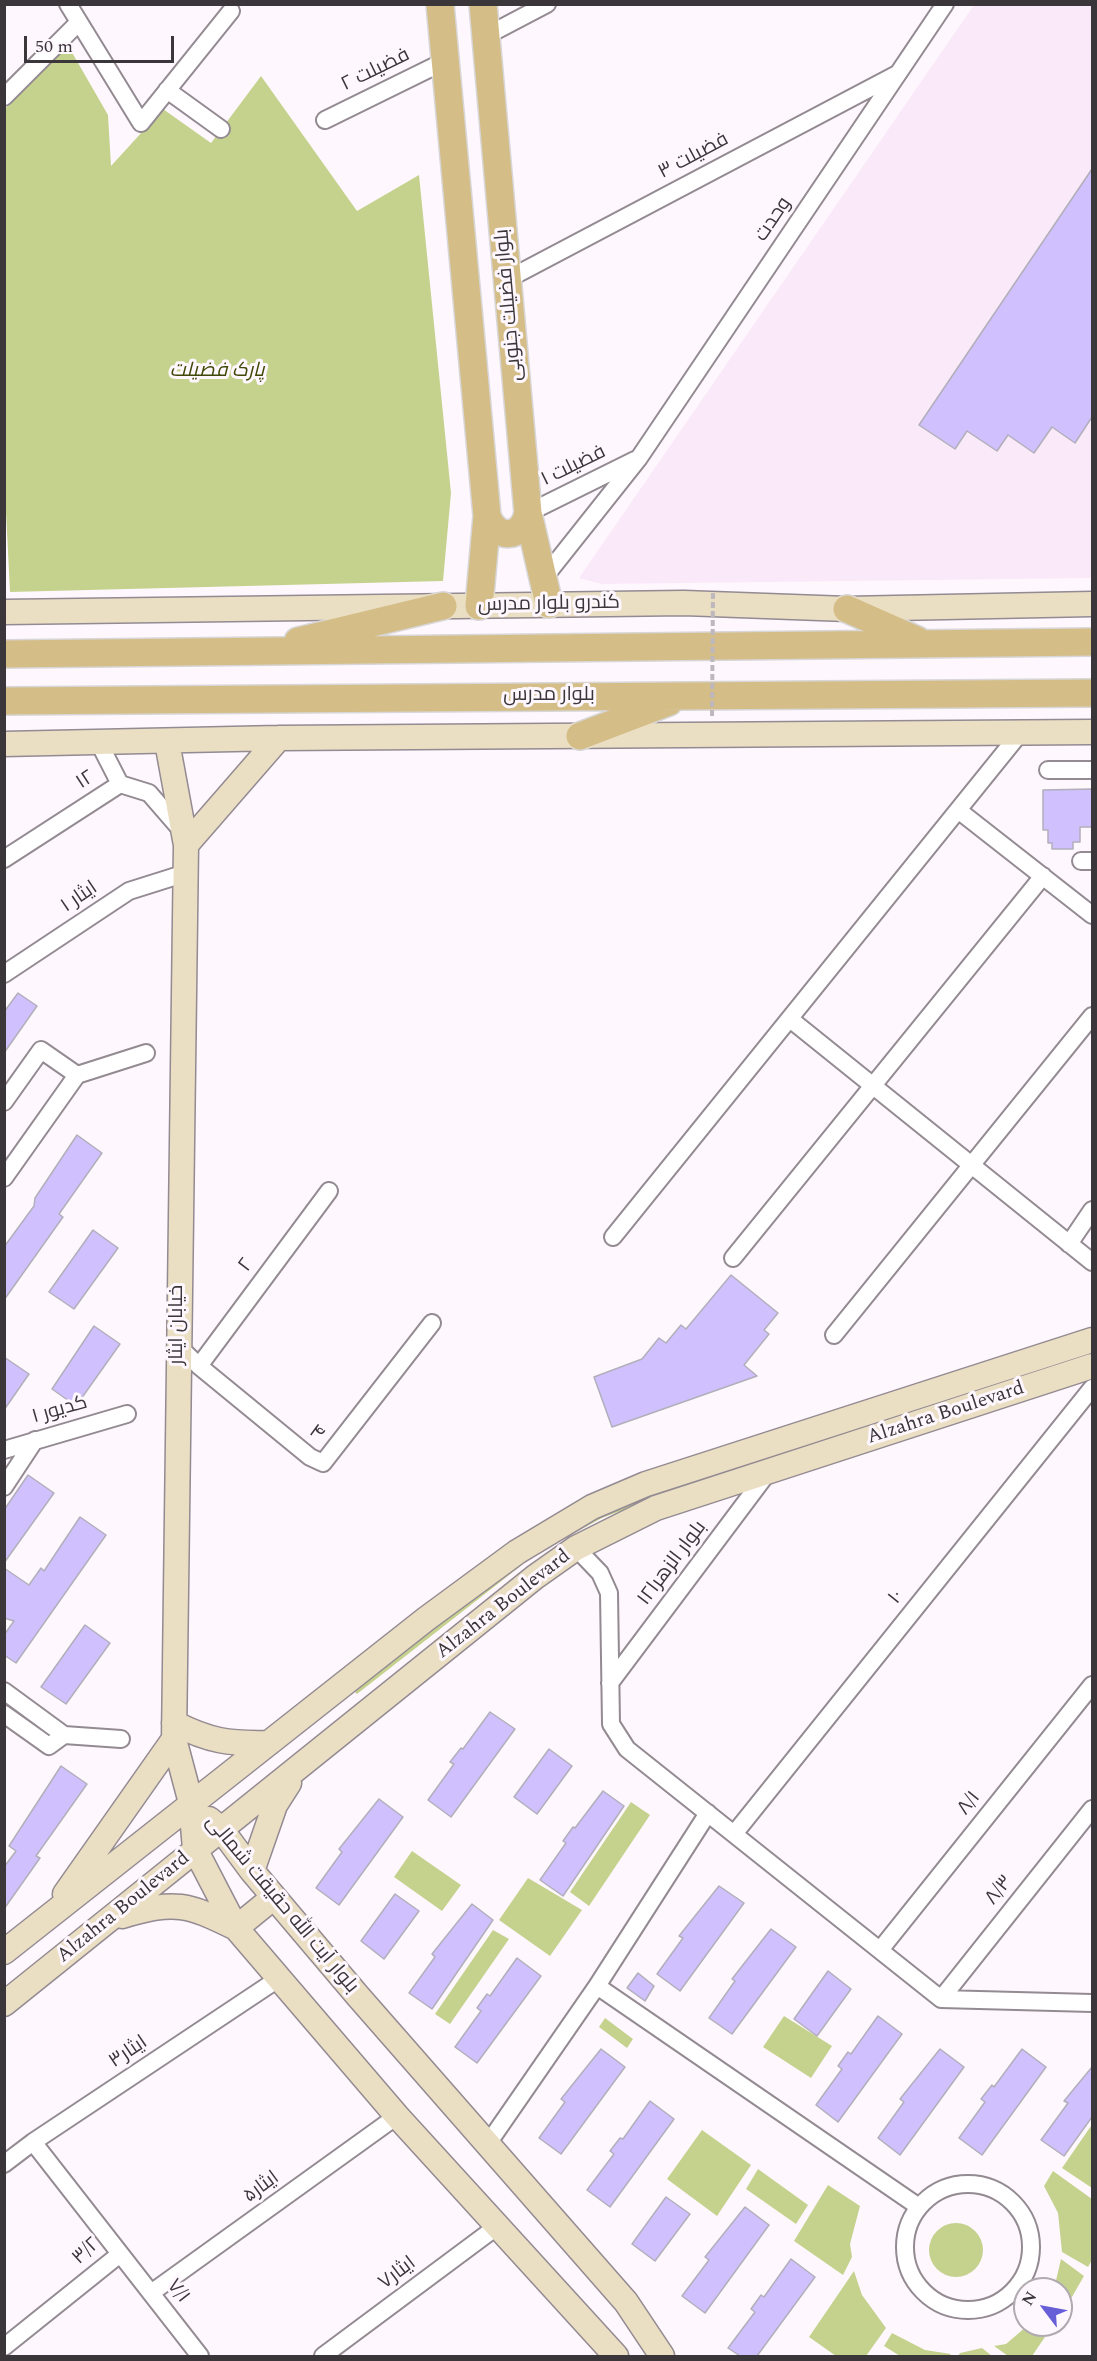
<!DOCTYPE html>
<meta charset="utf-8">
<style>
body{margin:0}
#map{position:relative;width:1097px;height:2361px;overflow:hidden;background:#fff7fe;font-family:Spectral,serif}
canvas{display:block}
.frame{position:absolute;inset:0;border:6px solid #3a363a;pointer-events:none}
.north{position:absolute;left:1013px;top:2277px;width:60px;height:60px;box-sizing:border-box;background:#fff7fe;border:2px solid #b0aab0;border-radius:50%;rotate:302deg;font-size:16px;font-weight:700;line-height:24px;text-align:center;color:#3a363a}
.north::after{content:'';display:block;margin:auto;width:21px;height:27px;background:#675fd8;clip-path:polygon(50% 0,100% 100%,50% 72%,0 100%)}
.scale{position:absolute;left:24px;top:36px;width:150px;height:27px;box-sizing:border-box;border:3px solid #3a363a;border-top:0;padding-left:8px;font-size:18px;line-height:21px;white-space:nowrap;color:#3a363a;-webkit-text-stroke:4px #fff7fe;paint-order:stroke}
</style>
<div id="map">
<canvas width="1097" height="2361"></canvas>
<div class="frame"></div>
<div class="north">N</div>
<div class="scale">50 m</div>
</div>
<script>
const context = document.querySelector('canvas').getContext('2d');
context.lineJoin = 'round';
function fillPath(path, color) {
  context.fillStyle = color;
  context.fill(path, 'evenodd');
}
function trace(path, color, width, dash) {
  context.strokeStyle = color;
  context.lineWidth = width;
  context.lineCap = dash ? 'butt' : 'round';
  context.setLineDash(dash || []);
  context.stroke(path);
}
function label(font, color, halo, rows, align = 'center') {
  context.font = font + ' Spectral,Cairo,serif';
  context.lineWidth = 6;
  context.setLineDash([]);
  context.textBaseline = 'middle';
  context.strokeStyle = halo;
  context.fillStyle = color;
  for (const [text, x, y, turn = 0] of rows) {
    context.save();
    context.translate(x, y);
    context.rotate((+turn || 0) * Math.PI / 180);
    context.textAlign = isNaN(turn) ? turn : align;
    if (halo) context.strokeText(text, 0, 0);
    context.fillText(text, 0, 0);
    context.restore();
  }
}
fillPath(new Path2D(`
 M974,5H1092V578L602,584L579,578Z`), '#fae9f8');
fillPath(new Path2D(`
 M66,42L108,115L111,166L163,109L211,143L261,76L357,211L419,175L451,493L443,581L10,592L4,472V110Z
 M1092,1346V1358L660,1496L602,1518L536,1554L357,1694L352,1689L530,1550L587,1516Z
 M631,1802L650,1815L589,1906L570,1892Z
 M412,1851L461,1885L442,1911L394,1877Z
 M528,1878L582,1910L550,1956L499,1920Z
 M493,1930L509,1939L450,2024L435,2014Z
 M784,2016L832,2046L811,2078L763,2047Z
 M605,2018L633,2039L627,2048L599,2027Z
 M1091,2126L1092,2127V2188L1062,2168Z
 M702,2130L751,2165L717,2216L667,2179Z
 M758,2169L808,2205L796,2224L746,2189Z
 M1053,2171L1092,2199V2260L1088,2267L1062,2252L1058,2213L1044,2186Z
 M828,2185L860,2206L850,2244L852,2257L843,2275L794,2241Z
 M929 2250a27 27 0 1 1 54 0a27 27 0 1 1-54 0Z
 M1061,2259L1084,2276L1065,2309L1061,2306V2289H1054Z
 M854,2271L862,2295L886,2328L866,2356H836L809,2337Z
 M1027,2326L1045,2337L1032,2356H1008L994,2346L1006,2344Z
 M892,2333L925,2350L951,2354L949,2356H900L884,2346Z
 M982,2348L992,2356H958L960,2353Z`), '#c5d28e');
const building = new Path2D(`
 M1092,169V417L1075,443L1052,427L1034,453L1008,435L997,451L967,431L955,449L919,425Z
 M1092,789V827H1080V842H1073V849H1052V843H1048V830H1043V790Z
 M18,993L37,1006L4,1053V1012Z
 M77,1135L102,1153L59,1214L63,1217L4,1300V1247L34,1206L35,1198Z
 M93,1230L118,1248L74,1309L49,1292Z
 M731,1275L778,1313L764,1330L769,1334L744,1365L757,1376L612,1427L594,1377L642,1359L659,1338L666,1343L681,1325L686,1329Z
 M94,1326L120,1344L76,1406L52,1389Z
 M4,1357L29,1374L4,1410Z
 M28,1475L54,1493L4,1563V1510Z
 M80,1517L106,1535L16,1663L4,1655V1635L14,1621L4,1618V1568L29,1585L41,1568L44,1571Z
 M85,1625L110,1643L66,1704L41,1687Z
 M490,1712L515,1729L451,1817L428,1800L454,1764L450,1762L461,1748L463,1749Z
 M549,1749L572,1766L537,1814L514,1797Z
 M61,1766L87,1784L36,1856L40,1858L4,1909V1867L16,1851L9,1846Z
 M603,1791L624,1806L563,1896L540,1880L566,1843L563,1841L573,1827L575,1828Z
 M379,1799L403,1817L339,1905L316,1888L342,1852L339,1849Z
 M719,1886L744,1903L680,1991L657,1974L683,1938L679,1936Z
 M395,1894L419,1911L384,1959L361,1941Z
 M472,1904L493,1920L432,2009L409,1993L435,1957L432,1954Z
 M771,1929L796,1947L732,2034L709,2018L735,1981L732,1979Z
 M517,1958L541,1976L477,2063L455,2047L481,2011L477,2008L487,1994L490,1996Z
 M828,1971L851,1989L817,2036L794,2019Z
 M638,1973L654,1986L645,2001L627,1988Z
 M878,2016L902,2034L838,2122L816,2105L842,2069L838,2066L848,2052L851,2054Z
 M601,2049L625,2067L561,2154L539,2138L565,2102L561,2099Z
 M940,2049L964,2067L900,2155L878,2138L904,2102L900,2099Z
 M1022,2049L1046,2067L982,2155L959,2138L985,2102L981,2099L992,2085L994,2087Z
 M1092,2067V2117L1064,2156L1041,2140L1068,2103L1064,2101Z
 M650,2101L674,2119L610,2207L587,2190L614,2154L610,2151L620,2138L623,2139Z
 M666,2197L690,2214L655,2261L632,2244Z
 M745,2207L769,2225L705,2313L682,2296L709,2260L705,2257Z
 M791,2259L815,2277L757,2356H740L728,2348L755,2312L751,2309L761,2295L764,2297Z`);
fillPath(building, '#d0c0fe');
trace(building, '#b1afba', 1.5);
const street = new Path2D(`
 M68,4L141,123L231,11
 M486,36L547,4
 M167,90L221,129
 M4,97L79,22
 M325,120L445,61
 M508,279L897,74
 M528,513L635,460
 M543,579L639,458L945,4
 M99,743L120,784
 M1048,770H1092
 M958,810L1092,915
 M4,859L120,784L149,793L182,831
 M1081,861H1092
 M4,974L129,891L186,873
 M790,1019L1092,1262
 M77,1075L146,1053
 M4,1102L41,1050L77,1075L4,1178
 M613,1237L1021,732
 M1069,1244L1092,1210
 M733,1258L1043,876
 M834,1335L1092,1016
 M177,1345L199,1366L310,1457L323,1463L432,1323
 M199,1366L329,1191
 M4,1450L127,1414
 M4,1487L35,1440
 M576,1548L600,1573L609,1593L611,1724L627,1749L941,1999L1092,2003
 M610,1683L769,1471
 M4,1691L64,1735
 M4,1714L49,1746L64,1735L121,1739
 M734,1834L1092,1388
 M880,1950L1092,1685
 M597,1986L919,2207
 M941,1999L1092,1809
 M33,2142L200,2356
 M487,2145L597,1986L708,1813
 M4,2164L33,2142L278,1979
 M905 2247a63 63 0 1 1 126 0a63 63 0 1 1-126 0Z
 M151,2293L397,2116
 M4,2347L120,2254
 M323,2356L499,2225`);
const secondary = new Path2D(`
 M4,612L684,603L847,609L1092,604
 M167,742L186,845L174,1739L191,1803L195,1849L236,1928L397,2116L616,2356
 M4,744L279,738L1092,732
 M186,845L279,738
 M174,1723C209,1741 229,1744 269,1743
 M209,1819L221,1829L252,1871L357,1995L626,2302L662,2356
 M252,1871L275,1805L289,1783
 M65,1894L174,1739
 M122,1916C176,1900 187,1904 236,1928L274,1897
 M4,1952L426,1619L517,1552L592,1507L646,1484L1092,1340
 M4,2004L535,1577L576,1548L656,1508L1092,1366`);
const primary = new Path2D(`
 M440,4L487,516L479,606
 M483,4L528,513L549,604
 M487,516C496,541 523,539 528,513
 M847,609L917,640
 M298,641L443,606
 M4,654L1092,642
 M4,701L1092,693
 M580,736L669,702`);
trace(street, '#938a92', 20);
trace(secondary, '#938a92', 27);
trace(primary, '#d8d7d8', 30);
trace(street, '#fff', 16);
trace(secondary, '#eadec3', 24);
trace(primary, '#d4bd87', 27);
trace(new Path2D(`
 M712,716L713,592`), '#beb7bd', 4, [6, 3]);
label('20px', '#3a363a', '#fff7fe', [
 ["فضیلت ۲",376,71,-26],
 ["فضیلت ۳",694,157,-28],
 ["وحدت",774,220,-56],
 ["بلوار فضیلت جنوبی",510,305,-95],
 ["فضیلت ۱",574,467,-26],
 ["کندرو بلوار مدرس",549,605,-1],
 ["بلوار مدرس",549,696],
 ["۱۲",86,781,-33],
 ["ایثار ۱",80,898,-34],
 ["۲",247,1266,-53],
 ["خیابان ایثار",178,1325,-90],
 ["کدیور ۱",60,1411,-16],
 ["Alzahra Boulevard",946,1414,-18],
 ["۴",316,1434,36],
 ["بلوار الزهرا۱۲",673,1564,-53],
 ["۱۰",897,1598,-51],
 ["Alzahra Boulevard",504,1605,-38],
 ["۸/۱",970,1804,-51],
 ["۸/۳",1000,1891,-51],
 ["بلوار آیت الله حقیقت شمالی",281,1905,50],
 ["Alzahra Boulevard",124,1908,-39],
 ["ایثار۳",129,2053,-34],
 ["ایثار۵",262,2188,-36],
 ["۳/۲",87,2252,-43],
 ["ایثار۷",398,2274,-37],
 ["۷/۱",177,2292,52]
]);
label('italic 20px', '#404807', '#fff7fe', [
 ["پارک فضیلت",217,372]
]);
</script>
